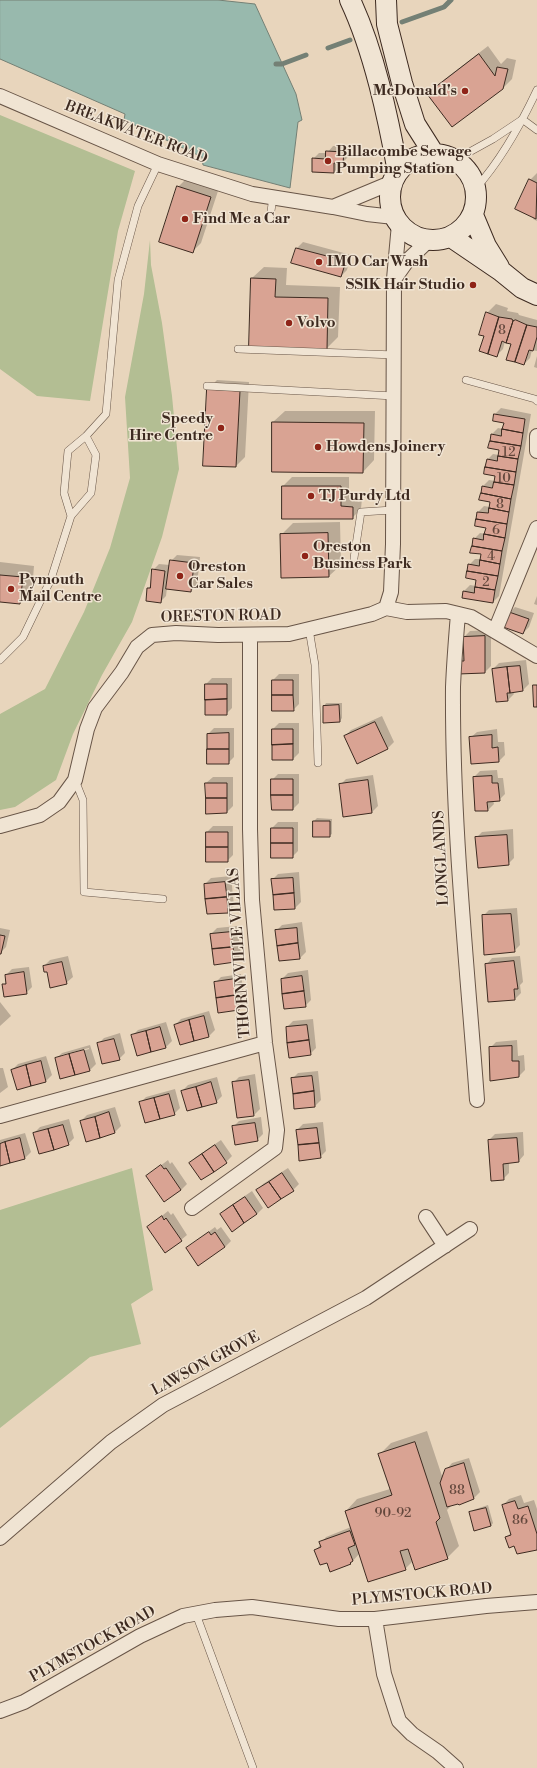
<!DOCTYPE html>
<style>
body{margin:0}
canvas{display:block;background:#e8d5bc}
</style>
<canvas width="537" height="1768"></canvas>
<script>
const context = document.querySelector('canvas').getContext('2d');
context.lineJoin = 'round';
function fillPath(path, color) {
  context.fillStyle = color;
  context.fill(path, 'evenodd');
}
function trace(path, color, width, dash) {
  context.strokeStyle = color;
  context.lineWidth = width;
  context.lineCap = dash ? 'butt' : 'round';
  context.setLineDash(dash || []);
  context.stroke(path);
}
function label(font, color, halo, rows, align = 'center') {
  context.font = font + ' "Libre Bodoni",serif';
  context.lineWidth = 3;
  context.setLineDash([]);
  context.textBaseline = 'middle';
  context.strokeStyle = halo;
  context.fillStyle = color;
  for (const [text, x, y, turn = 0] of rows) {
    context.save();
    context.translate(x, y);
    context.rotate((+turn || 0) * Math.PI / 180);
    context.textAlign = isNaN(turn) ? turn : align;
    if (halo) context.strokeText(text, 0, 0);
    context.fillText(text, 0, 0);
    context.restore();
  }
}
fillPath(new Path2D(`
 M0,115L135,171L118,231L90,401L37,396L0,369Z
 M150,240L151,265L162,323L172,396L179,469L162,537L132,622L102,675L73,734L56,780L15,807L0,810V714L45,689L84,612L110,548L130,478L125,397L144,294Z
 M132,1168L153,1290L131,1304L141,1344L90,1357L0,1428V1210Z`), '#b3be93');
const water = new Path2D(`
 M0,0H218L255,4L296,94L302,120L298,122L290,188L203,165L202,157L124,120L125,114L0,59Z`);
fillPath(water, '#98b9ad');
trace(water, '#748075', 1);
fillPath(new Path2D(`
 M488,46L501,64L507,58L516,60L512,79L503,88L428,94L437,85Z
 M333,146H349V156L343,162H340V166L334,172L313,159L319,153H327Z
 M537,173V221L533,219L534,217L530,180Z
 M187,178L219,188L201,243L192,252L178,187Z
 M303,242L351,255L347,270L341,276L297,248Z
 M264,267L287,268L286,285L340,287L338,337L326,349L252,278Z
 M496,304L508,308L507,311L518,313L519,315L537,320V351L532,350L530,358L524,364L512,344L505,341L503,349L497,355L485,335L487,313Z
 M537,356V368L534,367Z
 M217,380L249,382L245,457L236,466L208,389Z
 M501,408L531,414L499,596L493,602L464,591L470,585L476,586L477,579L469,565L475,559H481L482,554L474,539L480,533L486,534L487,527L478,512L484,506L490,507L491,501L483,486L489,480L495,481L496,475L487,460L493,454L499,455L500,449L492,434L498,428L503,429L505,422L495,414Z
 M285,411H375L374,460L363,472L273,422Z
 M292,477H349V498H362L361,509L352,518L283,486Z
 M340,522L341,565L329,576L282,577L281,535L293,523Z
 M177,555L200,557L197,585L191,591L167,588L166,596L160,602L148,589L151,585L153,570L159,564L170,565L171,561Z
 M0,562L34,566L32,591L20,603L0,601Z
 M537,596V605L534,604Z
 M515,607L534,613L529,627L523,633L509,613Z
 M491,630V666L485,672L459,673V662L465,656L464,637L470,631Z
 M526,660L529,684L523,690L513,691L514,694L508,700L493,669L499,663Z
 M279,674H299V704L293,710L273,680Z
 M212,678H232V708L226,714L206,684Z
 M326,703H342V718L340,721L324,706Z
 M382,716L394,742L388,748L345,736L351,730Z
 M279,723H299V753L293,759H273V729Z
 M214,728H234V757L228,763H208V734Z
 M497,729L498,742H504L505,755L499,761L470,738L477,732Z
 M497,770L498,778H503L505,794L499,800H493L494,804L488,810L474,777L480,771Z
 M278,774H299V803L293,809L272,780Z
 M373,775L378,806L372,812L340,785L346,779Z
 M213,777H233V806L227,812L206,783Z
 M317,818L332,819V834L329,836L314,821Z
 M278,822H298V851L292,857L272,828Z
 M213,826H233V855L227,861L207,832Z
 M513,829L514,858L508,864L476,838L482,832Z
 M299,872L301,902L295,908L272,880L278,874Z
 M231,876L234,906L228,912L205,884L211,878Z
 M517,908L520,945L514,951L483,916L489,910Z
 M302,922L306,952L300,958L276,931L282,925Z
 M237,926L241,955L235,961L211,934L217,928Z
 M0,928L10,930L6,947L0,953Z
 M68,956L73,977L66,983L44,966L50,960Z
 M520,956L523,982L520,985L521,993L515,999L489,1001L486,965L492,958Z
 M29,967L32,987L26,993L4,985L7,981L6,975L12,969Z
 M308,970L311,1000L305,1006L282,979L288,973Z
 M241,974L245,1003L239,1009L215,983L221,977Z
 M0,1002L11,1016L0,1026Z
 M209,1011L215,1030L209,1036L180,1044L175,1025L181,1019Z
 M313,1019L316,1048L310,1054L287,1027L293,1021Z
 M166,1022L172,1041L166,1047L137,1055L132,1036L138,1030Z
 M120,1033L125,1053L119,1059L98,1044L104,1038Z
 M517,1040L518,1056L524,1055L525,1070L519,1076L490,1048L496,1042Z
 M90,1045L96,1064L90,1070L56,1059L62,1053ZM89,1048V1049L61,1058V1055Z
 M46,1056L52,1075L46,1081L17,1089L12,1070L18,1064Z
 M0,1068H3L8,1087L0,1093Z
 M318,1071L321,1100L315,1106L295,1108L292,1079L298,1073Z
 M255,1074L260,1109L254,1115L238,1117L233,1083L239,1077Z
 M217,1077L222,1096L216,1102L182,1091L188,1085Z
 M175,1089L180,1108L174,1114L140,1103L146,1097Z
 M115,1107L121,1126L115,1132L81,1121L87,1115Z
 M261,1117L263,1134L257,1140L233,1127L239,1121Z
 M69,1119L74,1138L68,1144L34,1133L40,1127Z
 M323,1122L326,1151L320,1157L297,1130L303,1124Z
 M523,1132L524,1155L518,1162H509V1173L503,1179L489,1140L495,1134Z
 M25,1133L31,1152L25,1158L0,1165V1140Z
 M221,1140L232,1156L226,1162L190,1163L196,1157Z
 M168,1160L170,1164L172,1162L187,1184L181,1190L147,1176Z
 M288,1168L299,1184L293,1190H258L263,1184Z
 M252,1191L263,1208L257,1214H221L227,1208Z
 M168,1211L171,1215L173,1213L187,1235L181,1240L148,1227Z
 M215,1227L217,1230L221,1227L231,1241L225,1247L187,1248Z
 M427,1431L443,1479L446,1470L452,1463L469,1458L480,1492L474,1498L451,1506L447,1510L459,1546L447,1558L413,1561L405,1569L360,1553L350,1564L327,1562L316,1550L326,1537L351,1527L346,1511L357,1499L390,1489L379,1455L391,1443Z
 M521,1495L524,1503L534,1500L537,1509V1549L506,1537L511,1533L503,1505L509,1499Z
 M488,1505L493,1523L491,1526L470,1513L473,1510Z`), '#0003');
trace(new Path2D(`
 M402,22L444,7L451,0
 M328,48L350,40
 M276,64H282L306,55`), '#748075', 5);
const building = new Path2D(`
 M479,54L495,76L497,67L508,69L503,89L452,127L427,94Z
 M326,151L344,152L343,163H334V173L312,172V158L325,159Z
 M529,179L537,183L536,219L515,209Z
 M177,186L211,197L193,253L159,242Z
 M296,248L346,261L341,277L291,263Z
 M251,278L276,279L275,297L328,298L327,350L249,347Z
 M486,312L499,317L488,354L479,351L484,336L479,335Z
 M499,317L512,319L513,321L506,343L502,341L497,357L488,354Z
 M516,320L527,325L515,362L506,360L511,344L506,343L513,321Z
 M527,325L537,327V337L533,351L529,350L524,365L515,362Z
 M207,389L240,391L236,467L203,466Z
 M494,414L525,419L523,433L502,429L504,423L493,421Z
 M272,422L364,423L363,473L272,472Z
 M502,429L523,433L521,446L490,441L491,434L501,436Z
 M490,441L521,446L518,459L498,456L499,450L488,448Z
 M498,456L518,459L516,472L485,467L487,459L497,461Z
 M485,467L516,472L514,485L494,482L495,476L484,474Z
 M494,482L514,485L511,499L481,493L482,486L492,488Z
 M282,486H341V506L353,507V519H282Z
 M481,493L511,499L509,512L489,508L490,502L479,500Z
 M489,508L509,512L507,524L476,519L477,512L488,513Z
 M476,519L507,524L505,538L484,534L486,528L475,526Z
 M328,533L329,577L281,578L280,534Z
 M484,534L505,538L502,551L472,546L473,538L483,540Z
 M472,546L502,551L500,564L480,560L481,554L470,553Z
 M170,560L194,563L191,592L166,589Z
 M480,560L500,564L498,576L467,571L468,564L479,566Z
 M152,569L165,571L161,603L146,601L147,588H150Z
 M467,571L498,576L495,590L475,587L476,580L466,578Z
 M0,575L23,577L20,604L0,602Z
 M475,587L495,590L493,603L462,598L463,591L474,593Z
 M509,612L529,619L523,634L503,627Z
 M485,636V673L458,674V661H464L463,637Z
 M520,666L523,691L510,693L507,667Z
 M507,667L510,693H507L508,701L496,702L492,669Z
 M272,680H293V695H272Z
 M205,684H227V699L205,700Z
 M533,685H537V707H534Z
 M272,695H293L294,711H272Z
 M227,699V715H205V700Z
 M339,705L340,722L323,723V706Z
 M375,722L388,749L357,764L344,736Z
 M272,729H293V744L272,745Z
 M229,733V749H207V734Z
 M492,735V748L498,747L499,762L471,764L469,737Z
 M293,744V760H272V745Z
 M207,749H229V764H207Z
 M492,776V783H498L500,801L487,802L488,811H475L473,777Z
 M271,779H293V795H271Z
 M368,780L372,813L343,817L339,784Z
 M205,783H227V798H206Z
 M271,795H293V810H272Z
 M206,798H227V813L206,814Z
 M313,821H330V837H313Z
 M271,828H293V843H271Z
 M206,832H228V847H206Z
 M507,835L509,865L478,868L475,837Z
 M271,843H293V858H271Z
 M206,847H228V862H206Z
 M293,878L294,893L273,895L271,879Z
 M225,882L227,897L205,899L204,884Z
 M294,893L295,909L274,910L273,895Z
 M227,897L228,913L207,914L205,899Z
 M511,914L515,952L484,955L482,915Z
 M297,928L298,943L277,946L275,930Z
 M231,932L233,947L212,949L210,934Z
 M0,935L5,936L1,954H0Z
 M298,943L300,959L279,961L277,946Z
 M233,947L235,962L214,965L212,949Z
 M514,961L518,989H514L515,1000L488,1002L485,964Z
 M62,962L67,984L50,988L47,972H44L43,966Z
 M24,972L27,994L4,997L2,984H6L5,975Z
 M302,976L304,991L282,994L281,979Z
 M235,979L237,995L216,998L214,982Z
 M304,991L306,1007L284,1009L282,994Z
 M237,995L239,1010L218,1013L216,998Z
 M204,1016L209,1037L194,1041L189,1020Z
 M189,1020L194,1041L180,1045L174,1025Z
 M307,1025L309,1040L287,1043L286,1027Z
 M160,1027L166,1048L151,1052L146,1031Z
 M146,1031L151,1052L137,1056L131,1035Z
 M114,1039L120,1060L102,1064L97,1043Z
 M309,1040L311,1055L289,1058L287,1043Z
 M512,1046V1061H519V1077L490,1081L489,1047Z
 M84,1050L90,1071L75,1075L69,1054Z
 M69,1054L75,1075L60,1079L55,1058Z
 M41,1061L46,1082L31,1086L26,1065Z
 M26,1065L31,1086L17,1090L11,1070Z
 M312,1076L314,1091L293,1094L291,1078Z
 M249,1080L254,1116L237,1118L232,1082Z
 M211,1082L217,1103L202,1107L196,1087Z
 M196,1087L202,1107L187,1111L181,1091Z
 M314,1091L315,1107L294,1109L293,1094Z
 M169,1094L175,1115L160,1119L154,1098Z
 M154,1098L160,1119L145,1123L139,1102Z
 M109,1112L115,1133L100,1138L95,1117Z
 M95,1117L100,1138L86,1142L80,1121Z
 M255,1123L258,1141L235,1145L232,1126Z
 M63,1125L69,1145L54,1150L48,1129Z
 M317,1128L319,1143L298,1145L296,1130Z
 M48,1129L54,1150L39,1154L33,1133Z
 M20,1138L25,1159L10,1163L5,1142Z
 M517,1138L519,1162L503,1164L504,1180L491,1181L488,1140Z
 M5,1142L10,1163L0,1166V1144Z
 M319,1143L321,1158L299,1161L298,1145Z
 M215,1145L227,1163L214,1172L202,1154Z
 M202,1154L214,1172L201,1180L189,1163Z
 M161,1165L164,1169L166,1168L181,1190L164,1202L146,1176Z
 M282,1173L294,1191L281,1199L269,1182Z
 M269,1182L281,1199L268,1208L256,1190Z
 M245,1197L257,1214L244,1223L233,1205Z
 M233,1205L244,1223L232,1232L220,1214Z
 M162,1216L164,1220L166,1218L182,1241L165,1253L147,1227Z
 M209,1232L211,1235L215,1232L225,1247L198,1266L186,1248Z
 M415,1442L440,1518L436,1522L448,1559L415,1570L408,1549L400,1551L406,1570L368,1582L345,1511L392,1495L378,1454Z
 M464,1463L474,1499L459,1505L458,1504L447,1507L440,1483L445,1469Z
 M515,1501L518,1509L528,1506L537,1534V1550L517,1554L514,1546L509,1548L505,1537L511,1535L502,1505Z
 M486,1508L491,1526L474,1531L469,1512Z
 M350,1531L355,1545L348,1548L353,1561L350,1563L351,1564L330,1572L327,1563L320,1565L314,1550L321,1547L319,1542Z`);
fillPath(building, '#d9a393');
trace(building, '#3d2a20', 1);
const lane = new Path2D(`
 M522,119L537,130
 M455,160L493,139L520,121
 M476,188C501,160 521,124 537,90
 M270,218L273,197
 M238,349L395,355
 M466,380L535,399L537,401
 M207,386L394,396
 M71,516L64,493L68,451L86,436L106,414L118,280L138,206L158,164
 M354,558L361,512L393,510
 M309,629L315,665L318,763
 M0,660L23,637L51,579L71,516L91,493L96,455L86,436
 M75,780L83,800L84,892L163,899
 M196,1614L253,1768`);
const street = new Path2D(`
 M0,96L158,164L252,194L333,207L367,214L394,217
 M333,207L393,182
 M395,278L407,261L429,240
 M537,436V451
 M386,608L407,612L446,611L471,617L537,656
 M458,614C456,638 454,662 453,687C452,825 467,963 477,1100
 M495,631L537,528
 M0,826L40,815L59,802L75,780L87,729L95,708L122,672L137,647L152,635L176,633L218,635L289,634L372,614L386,608L391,592L393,544L394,279L399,224
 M0,1116L265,1043
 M192,1208L275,1148L277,1130L265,1043L252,900L250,829V635
 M426,1217L445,1246
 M0,1538L111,1442L163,1405L366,1298L470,1229
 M375,1619L384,1674L399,1721L412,1734L438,1752L456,1768
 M0,1711L24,1702L140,1636L183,1616L215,1610L252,1607L339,1619H375L486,1606L537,1602`);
const secondary = new Path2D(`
 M350,0C374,51 388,117 398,172
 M386,0L387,24L402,83L415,124L434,154
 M390 197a43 43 0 1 1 86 0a43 43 0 1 1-86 0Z
 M473,215L486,246L499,267
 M451,237L501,271L522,288L537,295`);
trace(lane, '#685547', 8);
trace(street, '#685547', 16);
trace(secondary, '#3d2a20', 22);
trace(lane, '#f0e4d3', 7);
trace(street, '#f0e4d3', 14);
trace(secondary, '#f0e4d3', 20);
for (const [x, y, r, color] of [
 [465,91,4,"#8f2418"],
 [328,161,4,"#8f2418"],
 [185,219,4,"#8f2418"],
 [319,262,4,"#8f2418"],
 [473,285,4,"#8f2418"],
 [289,323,4,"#8f2418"],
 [221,428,4,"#8f2418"],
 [318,447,4,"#8f2418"],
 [311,496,4,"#8f2418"],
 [305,556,4,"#8f2418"],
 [180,576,4,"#8f2418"],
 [11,589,4,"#8f2418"]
]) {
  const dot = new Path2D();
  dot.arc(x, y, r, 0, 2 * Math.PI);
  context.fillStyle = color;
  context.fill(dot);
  trace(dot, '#f0e4d3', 1.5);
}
label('13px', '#64483d', null, [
 ["8",502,331],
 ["12",509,453],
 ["10",504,479],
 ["8",500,505],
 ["6",496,531],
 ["4",491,557],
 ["2",486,583],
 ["88",457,1491],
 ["90-92",393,1514],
 ["86",520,1521]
]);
label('bold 15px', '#3d2a20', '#f0e4d3', [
 ["McDonald's",457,91,"right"],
 ["Billacombe Sewage",336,152],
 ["Pumping Station",336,169],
 ["Find Me a Car",193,219],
 ["IMO Car Wash",327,262],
 ["SSIK Hair Studio",465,285,"right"],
 ["Volvo",297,323],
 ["Speedy",213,419,"right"],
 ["Hire Centre",213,436,"right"],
 ["Howdens Joinery",326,447],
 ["TJ Purdy Ltd",319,496],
 ["Oreston",313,547],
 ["Business Park",313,564],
 ["Oreston",188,567],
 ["Car Sales",188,584],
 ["Pymouth",19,580],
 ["Mail Centre",19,597]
], 'left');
label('15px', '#3d2a20', '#f0e4d3', [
 ["BREAKWATER ROAD",136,133,21],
 ["ORESTON ROAD",221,617,-1],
 ["LONGLANDS",442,858,-93],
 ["THORNYVILLE VILLAS",240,953,-94],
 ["LAWSON GROVE",206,1364,-28],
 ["PLYMSTOCK ROAD",422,1595,-5],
 ["PLYMSTOCK ROAD",93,1645,-29]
]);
</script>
